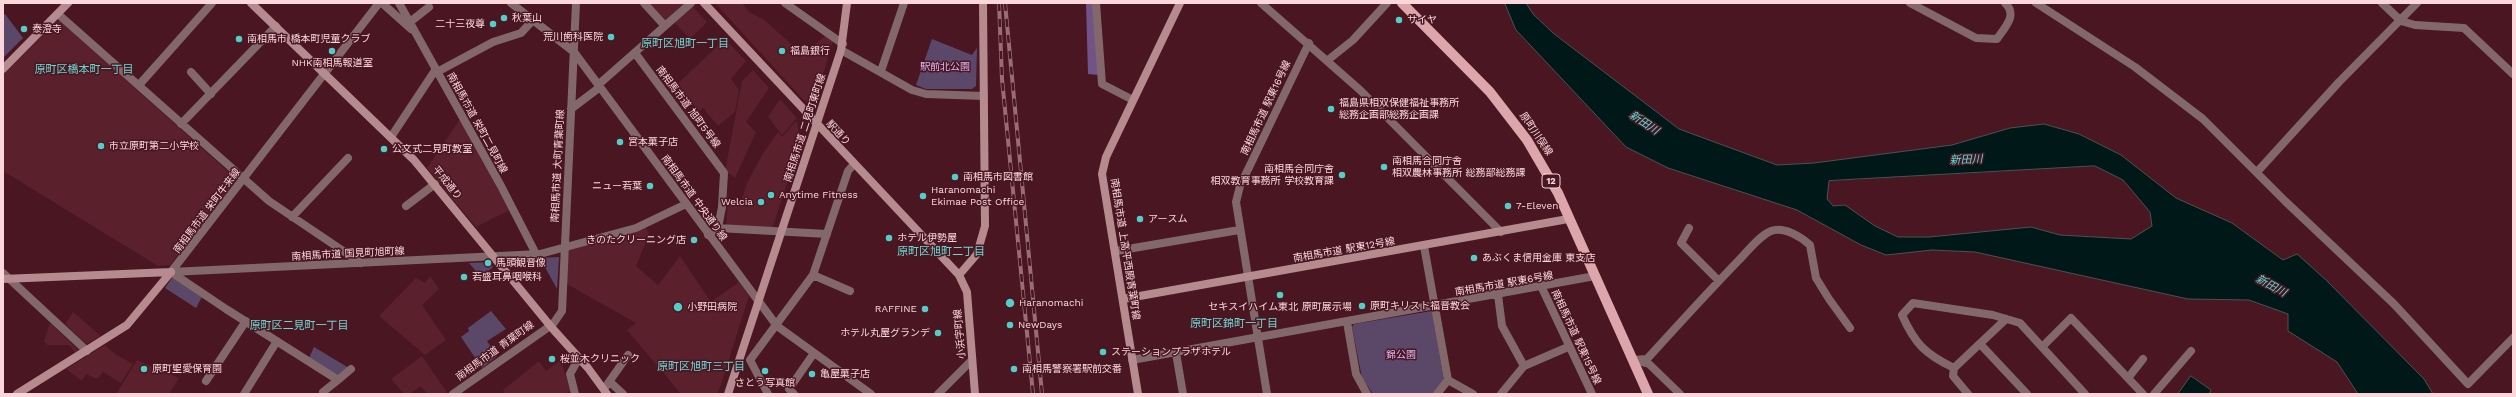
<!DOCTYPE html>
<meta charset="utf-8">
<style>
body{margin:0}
#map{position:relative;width:2516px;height:397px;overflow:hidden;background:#491621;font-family:"Work Sans",sans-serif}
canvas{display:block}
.frame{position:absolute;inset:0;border:4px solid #fad7db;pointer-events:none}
</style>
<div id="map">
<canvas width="2516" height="397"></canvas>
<div class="frame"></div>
</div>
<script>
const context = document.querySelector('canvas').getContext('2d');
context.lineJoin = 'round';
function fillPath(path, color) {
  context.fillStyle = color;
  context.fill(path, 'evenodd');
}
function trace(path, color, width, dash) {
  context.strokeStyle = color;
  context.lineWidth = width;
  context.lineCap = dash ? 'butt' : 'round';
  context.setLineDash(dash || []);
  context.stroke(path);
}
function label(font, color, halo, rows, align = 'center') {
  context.font = font + ' "Work Sans","Noto Sans JP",sans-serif';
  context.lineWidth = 3;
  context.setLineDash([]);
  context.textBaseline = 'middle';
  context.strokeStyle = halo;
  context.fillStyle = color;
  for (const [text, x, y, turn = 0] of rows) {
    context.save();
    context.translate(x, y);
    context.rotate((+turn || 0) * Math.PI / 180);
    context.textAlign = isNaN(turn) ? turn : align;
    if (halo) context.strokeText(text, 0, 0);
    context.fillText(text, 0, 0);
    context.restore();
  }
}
fillPath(new Path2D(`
 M647,3H687L665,23Z
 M715,3H742L750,13L763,19L803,54L825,36L833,40L814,106L811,108Z
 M692,6L707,22L690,39L674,22Z
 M57,21H60L233,176L235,182L170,265L158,266L3,171V75Z
 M725,39L746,61L731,79L739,90L735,112L718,126L703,108L699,111L676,85Z
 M753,70L769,88L746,122L756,132L735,178L725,171L742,81Z
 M780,99L797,118L782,135L768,117Z
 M460,119L510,210L476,227L427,168Z
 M797,120L800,145L772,229L726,226L728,201L741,202L747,183L762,155L778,132L782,137Z
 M646,227L649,235L636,266L658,285L680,256L711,302L739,282L749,296L718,394H681L627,330L636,323L565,283L569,249Z
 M430,276L439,289L422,305L446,340L425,355L379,316L416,278L425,283Z
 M73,312L101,336L86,344L65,324Z
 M50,323L78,350L76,353L69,345H47L44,341Z
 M105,345L115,354L133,364L121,383L103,372L97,379L86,374L82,381L66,369Z
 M422,356L448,394H427L421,386L409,394H404L391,379Z
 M137,360L179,378L169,394H116Z
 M561,360L570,391L565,394H505L503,390L539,361L546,371Z`), '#5a202c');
fillPath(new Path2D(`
 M5,14L23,38L3,58V15Z
 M932,39L972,55L977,48L976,86L972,89H926L916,85Z
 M559,257L557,289L540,258Z
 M489,262L493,267L481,277L469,263Z
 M172,278H175L203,295L196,308L165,288Z
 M491,311L506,329L487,341L497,356L482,368L461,337L469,331L468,328Z
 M1432,311L1444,381L1433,394H1373L1362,378L1352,327L1354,324Z
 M314,347L349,368L339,377L309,358Z`), '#5b4868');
fillPath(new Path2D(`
 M1086,3H1094L1099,75L1088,74Z`), '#725387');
const water = new Path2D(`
 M1505,3H1526L1533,14L1553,33L1679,129L1777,165L1814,163L1952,145L2010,128L2044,124L2079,134L2121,155L2176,198L2232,223L2283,260L2297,254L2326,280L2424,379L2433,394H2358L2337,362L2288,331V314L2249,300L2188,299L1975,252L1932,250L1886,255L1861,245L1797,210L1668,168L1626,147L1516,30ZM2095,166L2123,180L2150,212L2152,226L2131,239L2060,235L2031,227L1929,237H1898L1875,226L1845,205L1833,206L1827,199L1829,181Z
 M2191,376L2211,390L2209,394H2178Z`);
fillPath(water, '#001918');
trace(water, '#4b5252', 1);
trace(new Path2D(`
 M382,3L411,29
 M399,3L501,186L536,254
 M511,3L574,52L777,326L871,394
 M644,3L665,26
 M785,3L843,44
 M1096,3L1102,84L1133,100
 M1261,3L1360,90L1501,232
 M1910,3L1976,38L1997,39C2005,27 2018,15 2005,3
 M2036,3L2135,67L2203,119L2285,201L2394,304L2468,384L2513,338
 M2382,3L2401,21L2415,25L2464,28L2513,74
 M58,14L269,201L361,263
 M410,22L429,7
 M841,50L912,90L926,94L984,96
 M635,53L724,173L722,207L718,228
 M1328,60L1353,40L1387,3
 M881,71L904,3
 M191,72L211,94
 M437,72L493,42L521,33L533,20
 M139,85L212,3
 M598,85L691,3
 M571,109L600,87
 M181,124L276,26
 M391,137L436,69
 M2257,172L2339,82L2417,3
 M406,206L435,184
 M292,217L348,158
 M1689,228L1681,243L1719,281
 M708,235L718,228L827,234
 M1424,246L1448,380L1473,394
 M1116,251L1239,230
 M171,272L540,254L636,228L686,204
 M171,272L379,3
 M171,272L226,309L338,380L323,392
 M3,273L87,351
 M813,275L850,291
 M1542,288L1592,394
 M1498,295L1502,326L1524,366
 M1347,322L1356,374L1367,394
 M1981,345L2027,394
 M2042,347L2071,318L2143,394
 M1176,353L1183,394
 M1132,360L1595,276
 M1633,360L1647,359C1677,326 1708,292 1739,260C1748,251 1759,236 1771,231C1784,226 1801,237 1810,245L1816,278L1829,299L1850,328
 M1638,361L1649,364L1680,394
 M1954,368C1925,354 1915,344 1902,315L1913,303L1993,315L2020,323L2085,394
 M2128,378L2143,359
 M338,380L351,369
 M206,381L246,321
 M610,382L623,394
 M604,389L628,355
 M244,394L277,341
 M453,394L553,324L562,311L576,3
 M575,394L570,374L579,358
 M768,394L750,360L813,275L848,171L854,164
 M794,394L789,389L814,353
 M938,394L972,360
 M1267,394L1236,202L1240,186L1309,43
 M1437,394L1448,380
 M1501,394L1524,366L1568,347
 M1968,394L1953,376L1954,368L2006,319
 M2154,394L2191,351`), '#83686b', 8);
trace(new Path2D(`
 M251,3L414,160L552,328L588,368L607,394
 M704,3L959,275L967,292L975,394
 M3,69L68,3
 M959,275L977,254L985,226L983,3
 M3,279L171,272
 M1123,299L1568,219
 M17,394L127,325L171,272
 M728,394L841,50L847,3
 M1138,394L1102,174L1106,157L1180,3`), '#b68b90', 8);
trace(new Path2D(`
 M1402,3L1490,92L1527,140L1558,193L1648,394`), '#dda6ac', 10);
const rail = new Path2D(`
 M999,3L1002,79L1033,394
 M1005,3L1042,394`);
trace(rail, '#996d75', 4);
trace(rail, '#491621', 2.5, [8]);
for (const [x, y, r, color] of [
 [504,18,4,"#54cdc8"],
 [1399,20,4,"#54cdc8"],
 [493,24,4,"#54cdc8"],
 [24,29,4,"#54cdc8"],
 [611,37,4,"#54cdc8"],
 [239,39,4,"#54cdc8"],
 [332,51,4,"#54cdc8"],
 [782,51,4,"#54cdc8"],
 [1331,109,4,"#54cdc8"],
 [620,142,4,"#54cdc8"],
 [101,146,4,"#54cdc8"],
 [384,149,4,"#54cdc8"],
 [1384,167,4,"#54cdc8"],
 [1342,175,4,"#54cdc8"],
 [955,177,4,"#54cdc8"],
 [650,186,4,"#54cdc8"],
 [771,195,4,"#54cdc8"],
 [923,196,4,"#54cdc8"],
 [761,202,4,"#54cdc8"],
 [1508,206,4,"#54cdc8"],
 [1140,219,4,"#54cdc8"],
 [889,238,4,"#54cdc8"],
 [694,240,4,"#54cdc8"],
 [1474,258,4,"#54cdc8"],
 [488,263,4,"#54cdc8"],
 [464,277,4,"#54cdc8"],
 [1280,295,4,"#54cdc8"],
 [1010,303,5,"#54cdc8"],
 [1362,306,4,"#54cdc8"],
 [678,307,5,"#54cdc8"],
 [925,309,4,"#54cdc8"],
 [1010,325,4,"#54cdc8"],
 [938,333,4,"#54cdc8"],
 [1103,352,4,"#54cdc8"],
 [552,359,4,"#54cdc8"],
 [144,369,4,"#54cdc8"],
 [1014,369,4,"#54cdc8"],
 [765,371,4,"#54cdc8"],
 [812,374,4,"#54cdc8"]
]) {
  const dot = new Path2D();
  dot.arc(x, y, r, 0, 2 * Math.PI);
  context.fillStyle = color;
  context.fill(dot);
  trace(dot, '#491621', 1.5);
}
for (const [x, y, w] of [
 [1551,181,18]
]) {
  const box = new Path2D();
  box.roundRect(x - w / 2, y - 7, w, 14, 3);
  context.fillStyle = '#491621';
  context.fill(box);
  trace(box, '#fad7db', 1);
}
label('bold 9px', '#fad7db', null, [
 ["12",1551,181]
]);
label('10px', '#fad7db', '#491621', [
 ["秋葉山",512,18],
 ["サイヤ",1407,20],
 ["二十三夜尊",485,24,"right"],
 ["泰澄寺",32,29],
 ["荒川歯科医院",603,37,"right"],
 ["南相馬市 橋本町児童クラブ",247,39],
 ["福島銀行",790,51],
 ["NHK南相馬報道室",332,63,"center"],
 ["福島県相双保健福祉事務所",1339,103],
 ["総務企画部総務企画課",1339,115],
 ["宮本菓子店",628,142],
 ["市立原町第二小学校",109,146],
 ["公文式二見町教室",392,149],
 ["南相馬合同庁舎",1392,161],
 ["相双農林事務所 総務部総務課",1392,173],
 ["南相馬合同庁舎",1334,169,"right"],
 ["相双教育事務所 学校教育課",1334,181,"right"],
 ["南相馬市図書館",963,177],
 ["ニュー若葉",642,186,"right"],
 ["Haranomachi",931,190],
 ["Ekimae Post Office",931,202],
 ["Anytime Fitness",779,195],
 ["Welcia",753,202,"right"],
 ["7-Eleven",1516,206],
 ["アースム",1148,219],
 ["ホテル伊勢屋",897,238],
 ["きのたクリーニング店",686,240,"right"],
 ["あぶくま信用金庫 東支店",1482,258],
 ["馬頭観音像",496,263],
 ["若盛耳鼻咽喉科",472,277],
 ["Haranomachi",1019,303],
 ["原町キリスト福音教会",1370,306],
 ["小野田病院",687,307],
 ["セキスイハイム東北 原町展示場",1280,307,"center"],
 ["RAFFINE",917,309,"right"],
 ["NewDays",1018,325],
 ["ホテル丸屋グランデ",930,333,"right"],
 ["ステーションプラザホテル",1111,352],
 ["桜並木クリニック",560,359],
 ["原町聖愛保育園",152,369],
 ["南相馬警察署駅前交番",1022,369],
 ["亀屋菓子店",820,374],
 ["さとう写真館",765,383,"center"]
], 'left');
label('10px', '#dcb7f7', '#491621', [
 ["駅前北公園",945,67],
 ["錦公園",1401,355]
]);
label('10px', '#fad7db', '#491621', [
 ["南相馬市道 旭町5号線",688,107,53],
 ["南相馬市道 駅東16号線",1266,108,-65],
 ["南相馬市道 栄町二見町線",477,123,61],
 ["南相馬市道 二見町東町線",805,128,-72],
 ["駅通り",838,133,47],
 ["原町川俣線",1536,134,56],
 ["南相馬市道 大町青葉町線",558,166,-87],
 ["平成通り",447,183,51],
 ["南相馬市道 中央通り線",694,198,54],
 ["南相馬市道 栄町牛来線",207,211,-53],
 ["南相馬市道 上高平西殿青葉町線",1125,249,81],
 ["南相馬市道 駅東12号線",1344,250,-10],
 ["南相馬市道 国見町旭町線",348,254,-3],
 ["南相馬市道 駅東6号線",1504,284,-10],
 ["小浜字町線",960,334,-95],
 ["南相馬市道 駅東15号線",1576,337,65],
 ["南相馬市道 青葉町線",495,351,-36]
]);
label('11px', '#6ad6d0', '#491621', [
 ["原町区旭町一丁目",685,44],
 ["原町区橋本町一丁目",84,70],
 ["原町区旭町二丁目",941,252],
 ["原町区錦町一丁目",1234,324],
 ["原町区二見町一丁目",299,326],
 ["原町区旭町三丁目",701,367]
]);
label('italic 11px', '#56e1db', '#491621', [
 ["新田川",1644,123,33],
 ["新田川",1966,160,-3],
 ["新田川",2271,286,28]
]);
</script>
